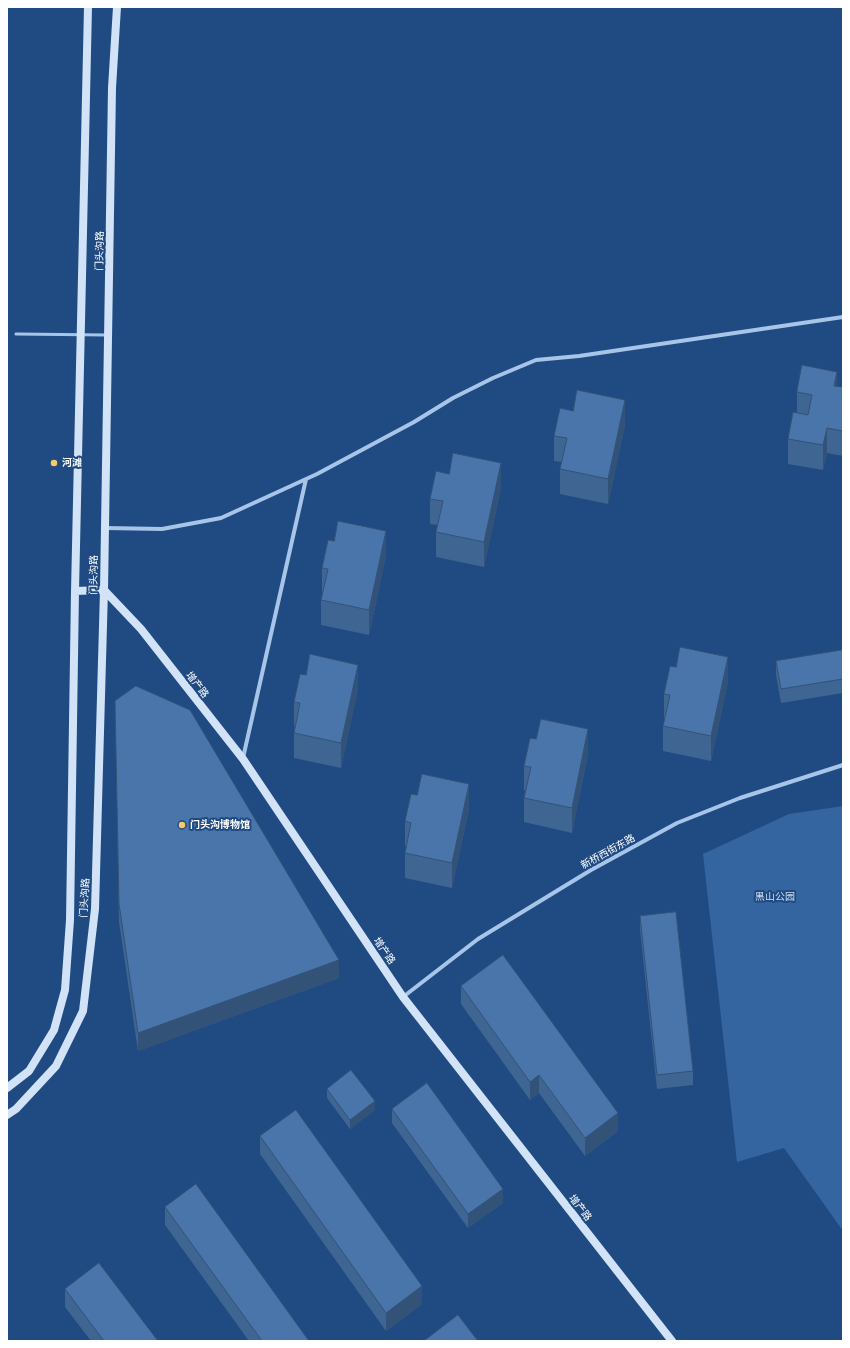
<!DOCTYPE html>
<meta charset="utf-8">
<style>
body{margin:0}
#map{position:relative;width:850px;height:1348px;overflow:hidden;background:#204b82;font-family:"IBM Plex Sans",sans-serif}
canvas{display:block}
.frame{position:absolute;inset:0;border:8px solid #fff;pointer-events:none}
</style>
<div id="map">
<canvas width="850" height="1348"></canvas>
<div class="frame"></div>
</div>
<script>
const context = document.querySelector('canvas').getContext('2d');
context.lineJoin = 'round';
function fillPath(path, color) {
  context.fillStyle = color;
  context.fill(path, 'evenodd');
}
function trace(path, color, width, dash) {
  context.strokeStyle = color;
  context.lineWidth = width;
  context.lineCap = dash ? 'butt' : 'round';
  context.setLineDash(dash || []);
  context.stroke(path);
}
function label(font, color, halo, rows, align = 'center') {
  context.font = font + ' "IBM Plex Sans","Noto Sans SC",sans-serif';
  context.lineWidth = 4;
  context.setLineDash([]);
  context.textBaseline = 'middle';
  context.strokeStyle = halo;
  context.fillStyle = color;
  for (const [text, x, y, turn = 0] of rows) {
    context.save();
    context.translate(x, y);
    context.rotate((+turn || 0) * Math.PI / 180);
    context.textAlign = isNaN(turn) ? turn : align;
    if (halo) context.strokeText(text, 0, 0);
    context.fillText(text, 0, 0);
    context.restore();
  }
}
fillPath(new Path2D(`
 M843,806V1231L784,1148L737,1162L703,854L789,814Z`), '#3465a0');
trace(new Path2D(`
 M16,334L106,335`), '#a7c5e8', 3);
trace(new Path2D(`
 M105,528L162,529L221,518L317,474L414,422L453,398L493,378L536,360L579,356L843,317
 M243,758L306,479
 M403,997L478,939L591,870L677,823L740,798L843,765`), '#a7c5e8', 4);
trace(new Path2D(`
 M75,591L104,590L141,629L243,759L403,997L672,1341
 M7,1088L29,1071L54,1030L65,990L70,920L75,591L88,7
 M7,1115L16,1109L56,1066L83,1011L95,909L104,590L112,88L117,7`), '#d2e2f7', 8);
fillPath(new Path2D(`
 M837,386L843,387V456L827,453L823,470L788,464V439L797,413V392Z
 M625,425L608,504L560,494V469L562,462L554,461V436Z
 M501,488L484,567L436,557V532L438,525L430,524V499Z
 M386,556L369,635L321,625V600L323,593H322V568Z
 M843,638V693L781,703L776,675V661L843,650Z
 M728,682L711,761L663,751V726L665,719H664V694Z
 M358,689L341,768L294,758V733L295,727L294,726V702Z
 M115,701L339,978L138,1051L119,922Z
 M588,754L572,833L524,822V798L525,791L524,790V766Z
 M469,809L452,888L405,878V853L406,846H405V821Z
 M640,916L693,1071V1085L657,1089L640,930Z
 M461,986L618,1131L585,1156L539,1093L530,1100L461,1004Z
 M327,1089L375,1110L350,1129L327,1098Z
 M392,1109L503,1203L468,1228L392,1123Z
 M260,1136L422,1304L386,1331L260,1154Z
 M165,1207L309,1341H249L165,1225Z
 M65,1289L158,1341H91L65,1307Z`), '#3f6593');
fillPath(new Path2D(`
 M837,372V397L834,386Z
 M625,400V425L608,504V479Z
 M827,428V453L823,470V445Z
 M501,463V488L484,567V542Z
 M386,531V556L369,635V610Z
 M728,657V682L711,761V736Z
 M358,665V689L341,768V743Z
 M588,729V754L572,833V808Z
 M469,784V809L452,888V863Z
 M339,960V978L138,1051V1033Z
 M539,1075V1093L530,1100V1082Z
 M375,1101V1110L350,1129V1120Z
 M618,1113V1131L585,1156V1138Z
 M503,1189V1203L468,1228V1214Z
 M422,1286V1304L386,1331V1313Z`), '#335278');
const building = new Path2D(`
 M802,365L837,372L834,386L843,387V431L827,428L823,445L788,439L793,412L808,415L812,395L797,392Z
 M577,390L625,400L608,479L560,469L567,438L554,436L560,408L573,411Z
 M453,453L501,463L484,542L436,532L443,501L430,499L436,471L449,474Z
 M338,521L386,531L369,610L321,600L328,569L322,568L328,540L334,541Z
 M680,647L728,657L711,736L663,726L670,695L664,694L670,666L676,667Z
 M843,650V679L781,689L776,661Z
 M310,654L358,665L341,743L294,733L300,703L294,702L300,674L306,675Z
 M136,686L190,710L339,960L138,1033L119,904L115,701Z
 M541,719L588,729L572,808L524,798L531,767L524,766L530,738L536,739Z
 M422,774L469,784L452,863L405,853L411,823L405,821L411,794L417,795Z
 M676,912L693,1071L657,1075L640,916Z
 M503,955L618,1113L585,1138L539,1075L530,1082L461,986Z
 M351,1070L375,1101L350,1120L327,1089Z
 M427,1083L503,1189L468,1214L392,1109Z
 M296,1110L422,1286L386,1313L260,1136Z
 M196,1184L309,1341H262L165,1207Z
 M99,1263L158,1341H104L65,1289Z
 M458,1315L478,1341H424Z`);
fillPath(building, '#4975ab');
trace(building, '#335278', 1);
for (const [x, y, r, color] of [
 [54,463,4,"#f5cc68"],
 [182,825,4,"#f5cc68"]
]) {
  const dot = new Path2D();
  dot.arc(x, y, r, 0, 2 * Math.PI);
  context.fillStyle = color;
  context.fill(dot);
  trace(dot, '#204b82', 1.5);
}
label('10px', '#fff', '#204b82', [
 ["门头沟路",100,251,-89],
 ["门头沟路",94,575,-89],
 ["增产路",197,685,52],
 ["新桥西街东路",608,852,-29],
 ["门头沟路",85,898,-87],
 ["增产路",384,951,56],
 ["增产路",580,1208,52]
]);
label('bold 10px', '#fff', '#204b82', [
 ["河滩",62,463],
 ["门头沟博物馆",190,825]
], 'left');
label('10px', '#cbdff6', '#204b82', [
 ["黑山公园",775,897]
]);
</script>
